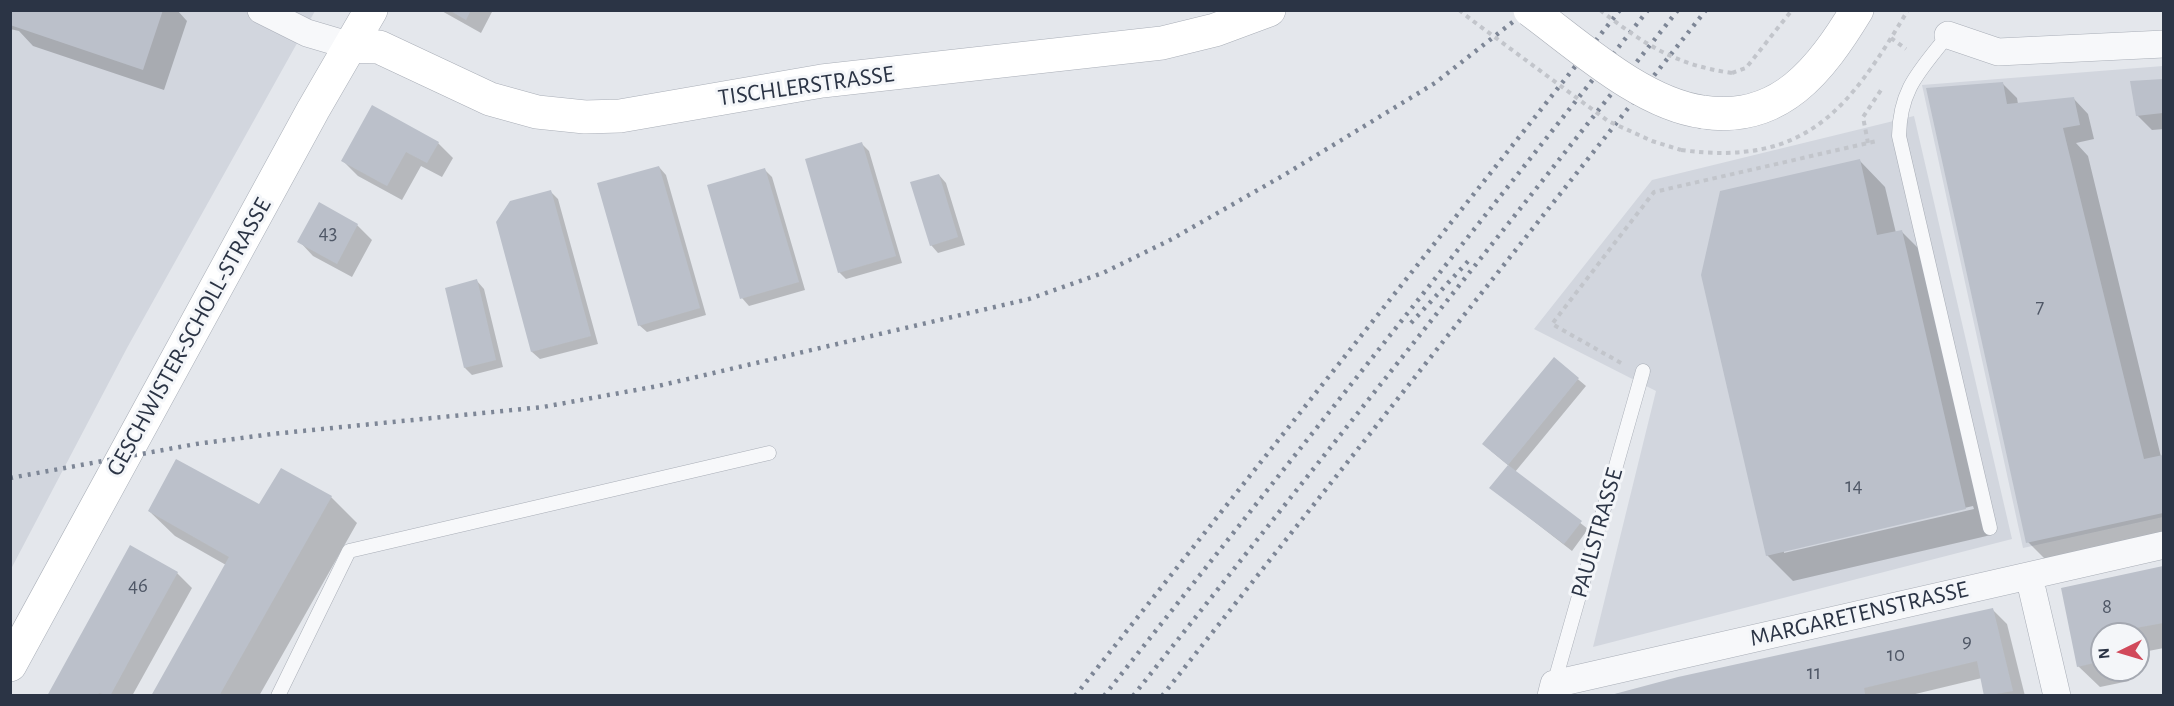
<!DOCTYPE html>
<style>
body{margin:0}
#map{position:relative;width:2174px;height:706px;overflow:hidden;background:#e4e7ec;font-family:"Alegreya Sans",sans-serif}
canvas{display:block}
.frame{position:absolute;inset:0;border:12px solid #2b3445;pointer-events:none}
.north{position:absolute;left:2090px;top:622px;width:60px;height:60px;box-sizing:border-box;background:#f4f6f9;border:2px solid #a4a8b1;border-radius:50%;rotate:265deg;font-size:16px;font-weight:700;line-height:24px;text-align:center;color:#2b3445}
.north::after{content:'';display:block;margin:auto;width:21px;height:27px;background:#d1495b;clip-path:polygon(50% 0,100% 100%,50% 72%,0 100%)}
</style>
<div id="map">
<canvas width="2174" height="706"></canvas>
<div class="frame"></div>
<div class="north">N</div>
</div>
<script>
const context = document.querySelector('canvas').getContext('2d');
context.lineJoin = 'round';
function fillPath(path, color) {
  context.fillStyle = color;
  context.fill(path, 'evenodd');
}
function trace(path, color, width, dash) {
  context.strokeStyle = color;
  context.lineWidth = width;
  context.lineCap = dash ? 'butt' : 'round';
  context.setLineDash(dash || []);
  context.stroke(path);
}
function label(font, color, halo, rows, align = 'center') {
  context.font = font + ' "Alegreya Sans",sans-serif';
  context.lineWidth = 6;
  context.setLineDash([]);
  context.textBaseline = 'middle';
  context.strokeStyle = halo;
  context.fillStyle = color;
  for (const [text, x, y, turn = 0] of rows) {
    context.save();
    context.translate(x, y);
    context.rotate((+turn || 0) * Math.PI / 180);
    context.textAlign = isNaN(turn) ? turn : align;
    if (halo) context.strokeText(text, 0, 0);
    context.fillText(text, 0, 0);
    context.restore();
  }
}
fillPath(new Path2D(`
 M11,11H315L127,348L11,569Z
 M2163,66V517L2023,548L1922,85Z
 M1914,116L2012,539L1593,647L1656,391L1534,329L1652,180Z`), '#d2d6de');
fillPath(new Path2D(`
 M10,10H177L187,21L164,90L33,46L19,31L10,29Z
 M440,10H493L481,33Z
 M2164,81V129L2152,130L2137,115L2132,82Z
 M2002,83L2017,98L2018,104L2074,99L2088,114L2094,139L2076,143L2088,156L2161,457L2164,456V538L2049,563L2028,542Z
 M438,143L453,158L442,177L421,166L402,200L358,176L343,161Z
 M862,144L869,151L902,263L846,279L839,272Z
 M1860,161L1885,187L1896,233L1901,231L1927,257L1991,535L1793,581L1767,555ZM1973,506L1974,509L1784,553V550Z
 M659,167L666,175L706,315L647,332L639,325Z
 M765,170L772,177L805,290L749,306L742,298Z
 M939,175L946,183L965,245L938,253L931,245Z
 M551,192L558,199L598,344L540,359L532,352Z
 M319,204L357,225L372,240L352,277L313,256L299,241Z
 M477,281L484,289L503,367L472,375L465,368Z
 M1554,359L1586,386L1515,472L1588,529L1572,551L1491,488L1509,466L1491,451Z
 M331,497L357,523L259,696H153L226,565L175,536L149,511L260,506Z
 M2164,568V648L2138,653V634H2102V670H2127L2129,681L2100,687L2078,666L2062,589Z
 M177,573L192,588L132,696H48Z
 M1992,609L2007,624L2025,696H1986L1982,678L1907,696H1607Z`), '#0003');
fillPath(new Path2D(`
 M10,10H163L143,70L10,25Z
 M449,10H471L466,20Z
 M2163,79V113L2136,116L2130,81Z
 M2003,82L2007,104L2074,97L2080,125L2063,128L2144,459L2163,455V513L2026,543L1926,88Z
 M372,105L439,142L427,163L406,152L387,186L341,161Z
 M862,142L896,256L838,273L805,159Z
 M1860,159L1877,235L1902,230L1966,509L1766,556L1701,275L1720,191Z
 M659,166L700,308L638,326L597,183Z
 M765,168L799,282L740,299L707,185Z
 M939,174L958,237L930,246L910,182Z
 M551,190L591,336L531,352L496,222L510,201Z
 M319,202L358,224L337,264L297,242Z
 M477,279L496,360L464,368L445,288Z
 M1554,357L1579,378L1508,465L1582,521L1564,544L1489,488L1508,465L1482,444Z
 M176,459L259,504L281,468L332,496L219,696H151L229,557L148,511Z
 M130,545L178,572L147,628L110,696L99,693L97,696H47Z
 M2163,566V623L2102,634V661L2077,667L2061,588Z
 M1993,608L2013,691L1984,696L1977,661L1864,688L1865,694L1859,696H1607L1678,677Z`), '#bbc0ca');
const lane = new Path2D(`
 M1948,35C1920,71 1900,88 1899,136L1990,528
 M1554,684L1643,371
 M278,696L349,551L769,453`);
const street = new Path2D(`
 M261,10L307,33L351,46
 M1948,35L1998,52L2164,44
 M2029,576L2057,696
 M1551,696L1554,684L2164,545`);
const secondary = new Path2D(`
 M351,46L379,47L490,99L537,112L585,117L620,116L822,81L1162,43L1215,30L1269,10
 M1703,112C1780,124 1821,69 1857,10
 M10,665L313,110L371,10`);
trace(lane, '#a9aeb7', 15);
trace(street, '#a9aeb7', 28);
trace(secondary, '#a9aeb7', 34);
trace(new Path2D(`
 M1459,10L1473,21
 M1891,38L1906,49
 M1732,73L1746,68L1792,10
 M1868,143L1863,117L1881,90
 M1681,150C1807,167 1849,109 1908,10
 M1621,363L1552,324L1654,192L1877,141`), '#c2c5cb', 4, [4.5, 4.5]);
trace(lane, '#f7f8fa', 14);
trace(street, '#f7f8fa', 27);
trace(secondary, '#fff', 33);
trace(new Path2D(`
 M1411,323L1472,257
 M10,478L196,444L272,434L543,407L658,386L1029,299L1103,273L1172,239L1284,175L1435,83L1528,10
 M1075,696L1620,10
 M1104,696L1648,10
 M1133,696L1678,10
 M1162,696L1706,10`), '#7d8696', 4.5, [3, 6]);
const secondaryBridge = new Path2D(`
 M1530,10C1579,46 1642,104 1703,112`);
trace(secondaryBridge, '#a9aeb7', 34, []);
trace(new Path2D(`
 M1600,10C1644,44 1675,65 1732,73
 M1473,21L1608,121L1652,141L1681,150`), '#c2c5cb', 4, [4.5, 4.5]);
trace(secondaryBridge, '#fff', 33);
label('21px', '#4f5766', null, [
 ["43",328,233],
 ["7",2040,307],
 ["14",1854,486],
 ["46",138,586],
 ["8",2107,607],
 ["9",1967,641],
 ["10",1896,655],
 ["11",1814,673]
]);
label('24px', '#2b3445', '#f4f6f9', [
 ["TISCHLERSTRASSE",806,86,-8],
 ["GESCHWISTER-SCHOLL-STRASSE",189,337,-61],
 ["PAULSTRASSE",1597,533,-74],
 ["MARGARETENSTRASSE",1859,614,-13]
]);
</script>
